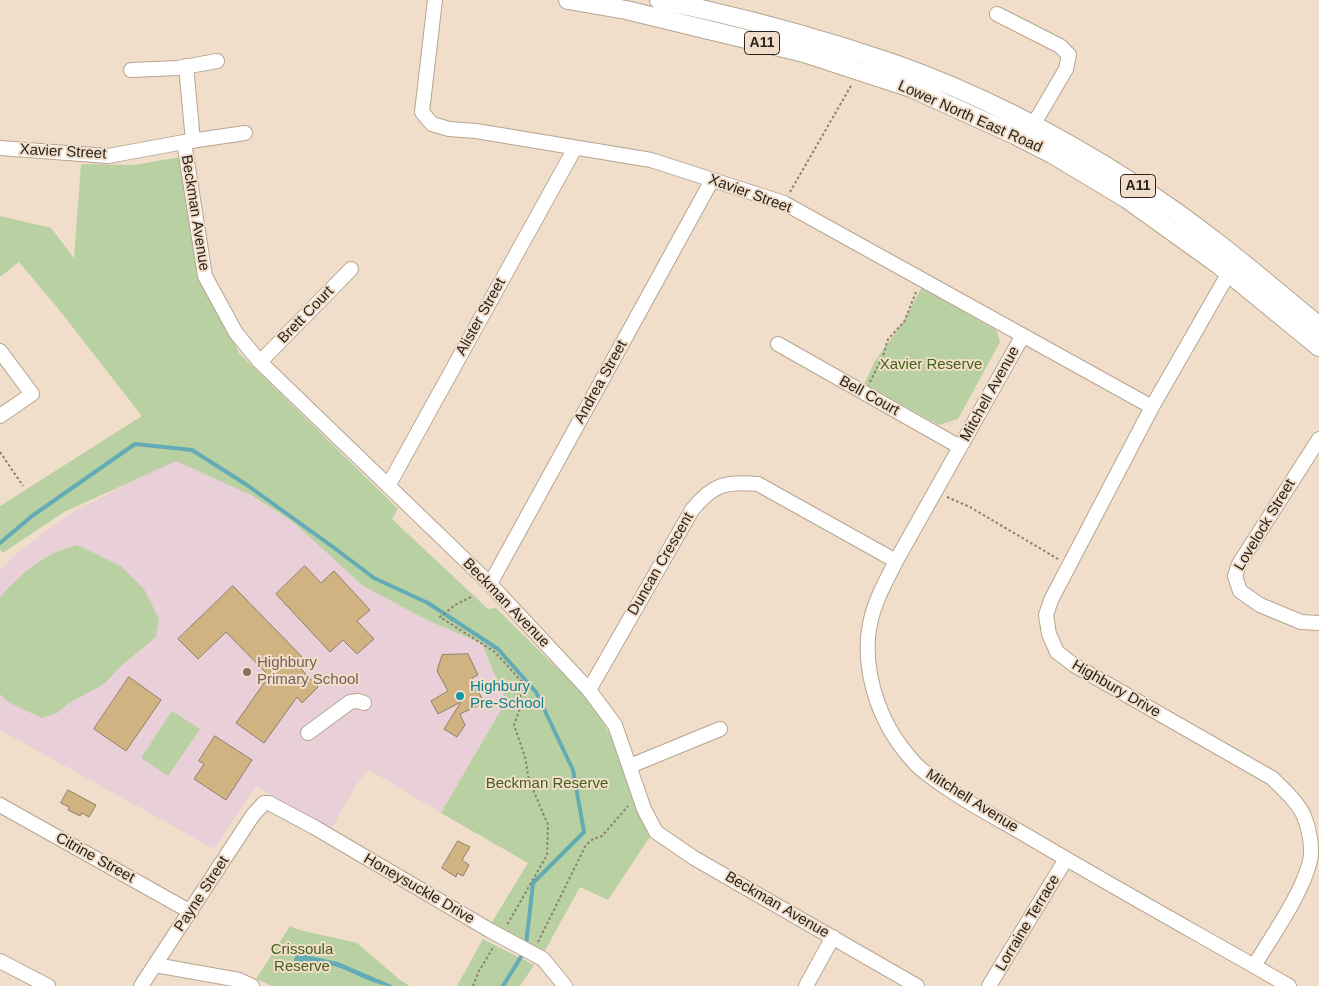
<!DOCTYPE html>
<style>
body{margin:0}
canvas{display:block;background:#f0deca}
</style>
<canvas width="1319" height="986"></canvas>
<script>
const context = document.querySelector('canvas').getContext('2d');
context.lineJoin = 'round';
function fillPath(path, color) {
  context.fillStyle = color;
  context.fill(path, 'evenodd');
}
function trace(path, color, width, dash) {
  context.strokeStyle = color;
  context.lineWidth = width;
  context.lineCap = dash ? 'butt' : 'round';
  context.setLineDash(dash || []);
  context.stroke(path);
}
function label(font, color, halo, rows, align = 'center') {
  context.font = font + ' Arial,sans-serif';
  context.lineWidth = 4;
  context.setLineDash([]);
  context.textBaseline = 'middle';
  context.strokeStyle = halo;
  context.fillStyle = color;
  for (const [text, x, y, turn = 0] of rows) {
    context.save();
    context.translate(x, y);
    context.rotate((+turn || 0) * Math.PI / 180);
    context.textAlign = isNaN(turn) ? turn : align;
    if (halo) context.strokeText(text, 0, 0);
    context.fillText(text, 0, 0);
    context.restore();
  }
}
fillPath(new Path2D(`
 M182,453L293,522L363,586L427,620L482,644L506,701L441,813L368,769L355,787L332,828L294,809L256,786L214,849L0,730V570L12,557L66,516Z`), '#e9d0d8');
fillPath(new Path2D(`
 M181,157L205,276L239,353L398,509L392,519L488,609L496,608C514,626 532,644 551,662C571,682 594,703 607,729C624,763 629,804 651,835L608,900L580,887L542,956L489,927L528,863L441,813L506,701L482,644L427,620L363,586L293,522L251,495L176,461L64,512L3,553L0,550V506L142,416L56,306L19,262L0,277V216L51,228L74,258L81,164L133,165Z
 M922,287L997,331L1000,342L958,419L939,425L864,384L875,361L903,322Z
 M77,545L121,566L144,589L159,619L156,637L121,666L104,684L69,703L57,713L42,718L8,702L0,694V597C24,571 43,554 77,545Z
 M172,711L200,729L168,776L141,758Z
 M290,926L300,930L357,943L400,980L410,986H272L256,979Z
 M483,939L534,965L520,986H457Z`), '#b9d0a3');
fillPath(new Path2D(`
 M296,953L338,962L394,986C372,986 355,972 334,966C321,963 308,962 294,961Z`), '#63acb5');
trace(new Path2D(`
 M0,543L32,516L135,444L192,450L247,485L333,547L374,578L428,603L498,649L536,692L573,770L584,832L533,883L526,945
 M503,986L524,952`), '#63acb5', 4);
const building = new Path2D(`
 M305,566L321,583L334,571L370,610L357,621L374,639L357,654L343,640L330,652L276,594Z
 M233,586L307,662L301,669L318,687L302,703L297,697L264,743L236,723L269,676L226,632L198,659L178,639Z
 M468,654L478,675L472,678L484,703L460,714L465,725L457,737L444,729L461,702L438,714L431,701L448,691L437,671L442,655Z
 M129,677L161,700L126,751L94,729Z
 M215,736L252,760L226,800L194,779L204,764L199,761Z
 M68,790L96,805L89,817L82,813L80,816L68,810L69,807L61,803Z
 M458,841L470,847L462,860L469,865L463,876L457,873L456,877L442,868Z`);
fillPath(building, '#d1b281');
trace(building, '#8e806c', 1);
const minor = new Path2D(`
 M435,0L422,112L432,124L449,129L476,131L651,160L784,203L1152,407
 M997,14L1060,46L1069,55L1066,69L1029,132
 M186,66L193,141
 M131,70L178,68L217,61
 M184,142L205,276L236,333L260,362L490,584L589,690L615,725L644,809L656,832L694,858L917,986
 M0,148L108,156L184,142L245,133
 M1234,264L1152,407L1051,600L1046,615L1049,634L1057,652L1074,665L1272,778C1283,789 1297,801 1304,816C1309,828 1313,848 1310,861C1302,894 1272,936 1254,966
 M1022,337L896,561C886,581 874,602 870,624C863,657 872,696 888,726C896,741 913,764 926,773C958,798 995,817 1029,837C1115,888 1202,936 1289,986
 M778,344L960,447
 M0,351L32,394L0,416
 M260,362L351,269
 M1319,439L1239,564L1235,576L1240,591L1260,605L1301,622L1319,623
 M388,486L575,148
 M490,584L712,180
 M589,690L692,510C713,484 726,481 758,484L896,561
 M308,733L350,702L358,701L364,703
 M630,766L720,729
 M0,805L191,912
 M0,961L48,986
 M155,965L239,980L252,986
 M141,986L253,815L264,803H269L314,827L491,931L543,959L565,986
 M806,986L833,937
 M989,986L1066,859`);
const major = new Path2D(`
 M568,0L626,10L804,53L911,88L1015,135L1052,154L1127,199L1219,265L1319,347
 M659,0C738,16 816,37 892,63C978,93 1060,136 1136,185C1201,226 1260,277 1319,326`);
trace(minor, '#b6a591', 16);
trace(major, '#b6a591', 20);
trace(new Path2D(`
 M790,192L852,84
 M870,382L883,356L888,339L904,322L916,292
 M0,452L23,486
 M947,497L970,507L1058,559
 M471,597L455,605L440,617L495,652L522,682L520,708L514,725L525,757L529,780L548,825L547,855L507,925
 M538,942L586,845L593,839L602,836L628,806
 M473,986L479,971L494,946`), '#8b7f72', 2, [2.5, 2.5]);
trace(minor, '#fff', 14);
trace(major, '#fff', 18);
for (const [x, y, r, color] of [
 [247,672,5,"#8d6e63"],
 [460,696,5,"#0f9aa8"]
]) {
  const dot = new Path2D();
  dot.arc(x, y, r, 0, 2 * Math.PI);
  context.fillStyle = color;
  context.fill(dot);
  trace(dot, '#f0deca', 2);
}
for (const [x, y, w] of [
 [762,43,35],
 [1138,186,35]
]) {
  const box = new Path2D();
  box.roundRect(x - w / 2, y - 11.5, w, 23, 4);
  context.fillStyle = '#f0deca';
  context.fill(box);
  trace(box, '#29231b', 1);
}
label('bold 14px', '#29231b', null, [
 ["A11",762,43],
 ["A11",1138,186]
]);
label('15px', '#29231b', '#f0deca', [
 ["Lower North East Road",970,117,24],
 ["Xavier Street",63,152,3],
 ["Xavier Street",750,194,20],
 ["Beckman Avenue",195,213,81],
 ["Brett Court",306,315,-46],
 ["Alister Street",481,317,-61],
 ["Andrea Street",601,382,-61],
 ["Mitchell Avenue",990,394,-61],
 ["Bell Court",869,396,29],
 ["Lovelock Street",1265,525,-59],
 ["Duncan Crescent",661,564,-60],
 ["Beckman Avenue",506,603,46],
 ["Highbury Drive",1116,689,30],
 ["Mitchell Avenue",972,801,32],
 ["Citrine Street",95,858,29],
 ["Honeysuckle Drive",419,889,30],
 ["Payne Street",202,894,-57],
 ["Beckman Avenue",777,905,30],
 ["Lorraine Terrace",1028,923,-59]
]);
label('15px', '#43611a', '#f0deca', [
 ["Xavier Reserve",931,365],
 ["Beckman Reserve",547,784],
 ["Crissoula",302,950],
 ["Reserve",302,967]
]);
label('15px', '#785e54', '#f0deca', [
 ["Highbury",257,663],
 ["Primary School",257,680]
], 'left');
label('15px', '#0d838f', '#f0deca', [
 ["Highbury",470,687],
 ["Pre-School",470,704]
], 'left');
</script>
